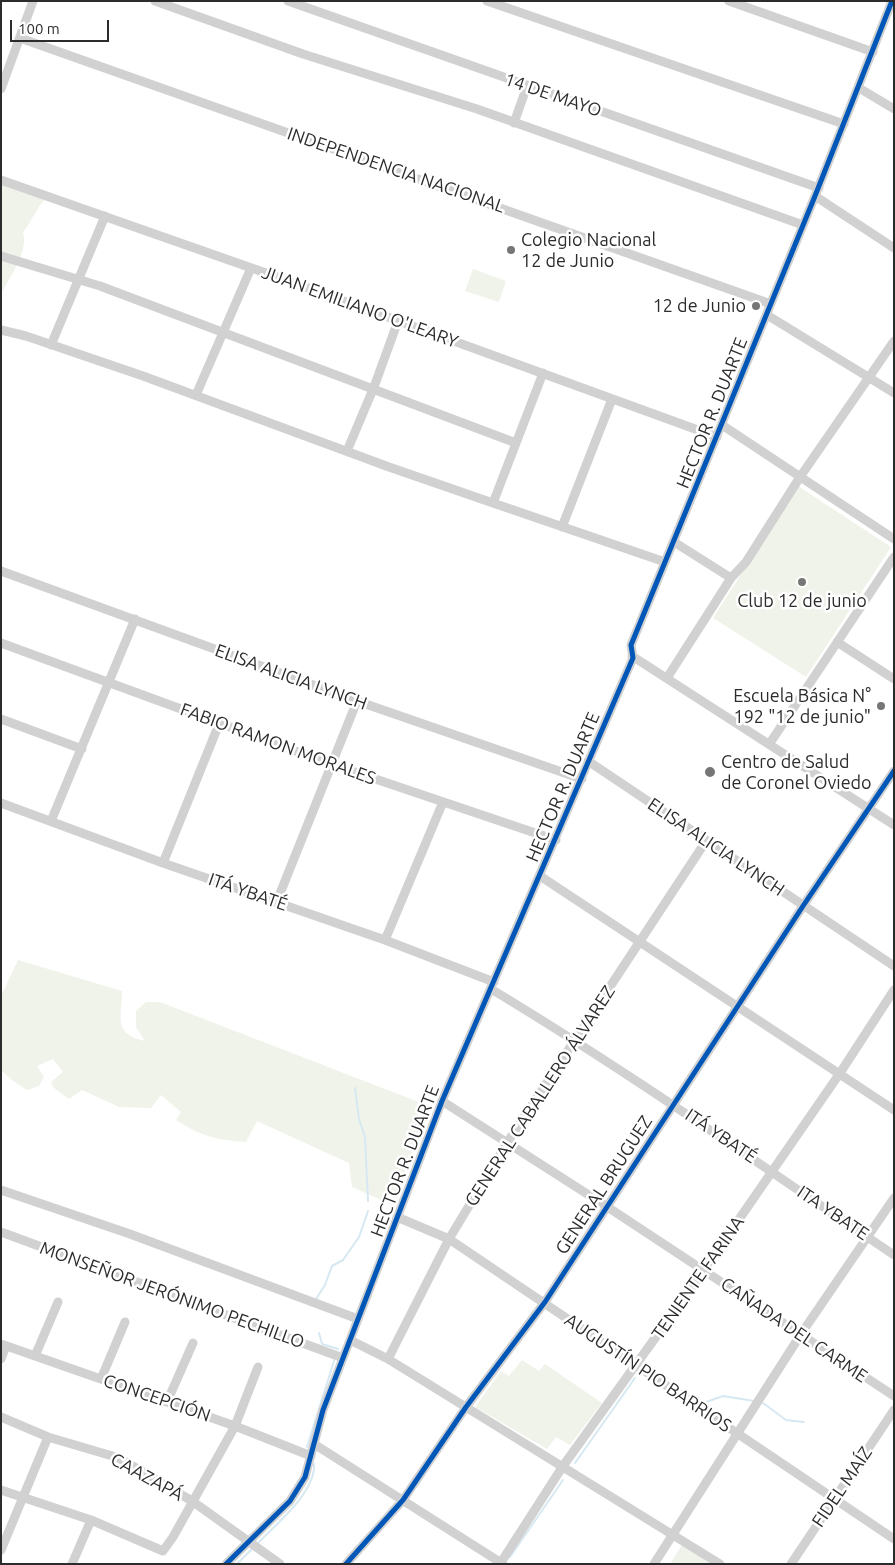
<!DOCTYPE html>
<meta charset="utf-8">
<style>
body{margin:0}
#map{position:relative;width:895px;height:1565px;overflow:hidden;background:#fff;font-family:Ubuntu,sans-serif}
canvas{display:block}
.frame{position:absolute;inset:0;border:2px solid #2c2c2c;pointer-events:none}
.scale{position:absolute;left:10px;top:20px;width:99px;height:22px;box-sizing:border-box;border:2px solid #2c2c2c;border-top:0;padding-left:6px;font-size:15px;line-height:18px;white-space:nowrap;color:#2c2c2c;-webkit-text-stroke:4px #fff;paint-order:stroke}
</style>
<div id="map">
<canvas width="895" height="1565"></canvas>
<div class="frame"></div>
<div class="scale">100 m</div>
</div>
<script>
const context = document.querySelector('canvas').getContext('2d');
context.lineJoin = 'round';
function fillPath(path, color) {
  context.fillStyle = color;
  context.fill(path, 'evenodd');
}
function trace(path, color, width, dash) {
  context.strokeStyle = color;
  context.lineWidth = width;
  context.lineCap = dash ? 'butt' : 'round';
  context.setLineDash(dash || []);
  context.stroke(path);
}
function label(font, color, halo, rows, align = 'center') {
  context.font = font + ' Ubuntu,sans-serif';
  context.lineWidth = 5;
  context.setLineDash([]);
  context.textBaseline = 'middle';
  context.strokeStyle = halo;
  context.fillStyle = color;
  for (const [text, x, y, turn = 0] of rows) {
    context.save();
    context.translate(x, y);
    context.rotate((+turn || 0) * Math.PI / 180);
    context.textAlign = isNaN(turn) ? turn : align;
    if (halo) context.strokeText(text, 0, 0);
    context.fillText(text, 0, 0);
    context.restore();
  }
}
fillPath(new Path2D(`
 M1,183L47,198C37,205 32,222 23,232C29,251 10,277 1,294Z
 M473,269L506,281L499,302L465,291Z
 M798,486L891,547L806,677L713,618Z
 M18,960L122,991C122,1017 112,1034 145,1041L136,1027V1011L146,1002H160L429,1106L392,1205L352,1187L349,1163L257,1121L246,1142C216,1140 201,1136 176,1120L181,1112L161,1095L151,1108L119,1107L82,1090L69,1099L54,1088L51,1082L63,1072L53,1059L37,1066L44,1077L39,1086L27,1090L13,1081L1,1070V996Z
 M522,1360L539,1371L545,1364L602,1403L570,1445L556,1437L547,1449L475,1407L501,1371L509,1376Z
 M682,1545L711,1564H670Z`), '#f0f3ea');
trace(new Path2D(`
 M355,1088L359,1119L365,1137L368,1201
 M316,1299L325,1285L332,1266L343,1260L359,1237L368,1211
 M319,1333L322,1344L338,1349
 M763,1403L786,1420L804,1422
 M701,1404L723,1396L754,1401
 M307,1447L334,1361
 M575,1463L635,1378
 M258,1543C276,1524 316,1492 314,1464
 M510,1557L563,1480
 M237,1564L251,1550`), '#d6e8f1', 2);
trace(new Path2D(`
 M155,1L303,54L477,109L803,225
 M288,1L819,188
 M487,1L844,124
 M729,1L873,52
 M20,38L771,304
 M859,88L894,109
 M1,89L33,1
 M514,123L527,86
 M1,180L300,285L717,437
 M815,196L894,248
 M1,256L100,286L516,443
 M767,315L894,393
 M1,330L26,336L143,376L389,467L493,503
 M51,345L105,216
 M543,373L493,503L665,562
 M196,395L251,268
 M722,425L894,539
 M347,451L374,387L398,321
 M562,527L612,399
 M674,542L731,578
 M1,571L357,701L582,779
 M837,642L894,679
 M1,643L331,764L556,840
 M632,656L894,825
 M667,678L731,578L746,562L800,477L894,341
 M1,719L82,749
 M770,743L894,557
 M588,761L894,966
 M1,803L163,863L385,940L494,982
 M51,821L135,619
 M163,863L219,724
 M540,876L894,1110
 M277,901L357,701
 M385,940L443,802
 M491,989C629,1072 760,1165 894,1255
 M442,1101L606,1206L894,1396
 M1,1190L130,1234L358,1319
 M397,1217L449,1239L894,1539
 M1,1232L343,1358
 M350,1340L388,1359L720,1564
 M1,1344L235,1426L311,1456
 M35,1356L58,1302
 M1,1359L6,1346
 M388,1359L449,1239L507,1143L706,841
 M101,1379L125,1322
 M167,1402L193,1343
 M1,1417L48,1437L119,1458L192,1501L280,1564
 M314,1444L503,1564
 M1,1490L91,1520L163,1551L173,1537L235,1426L258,1367
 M1,1550L48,1437
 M72,1564L91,1520
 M226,1564L290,1501L305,1477L323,1410L442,1101L633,658L631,645L815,196L892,1
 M346,1564L403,1500L466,1407L545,1302L803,906L894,771
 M500,1564L563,1466L704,1270L840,1073L894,990
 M654,1564L801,1334L894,1198
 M791,1564L894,1410`), '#d1d1d1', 9);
trace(new Path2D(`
 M226,1564L290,1501L305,1477L323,1410L442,1101L633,658L631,645L815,196L892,1
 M346,1564L403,1500L466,1407L545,1302L803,906L894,771`), '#0057b8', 5);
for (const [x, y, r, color] of [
 [511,250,5,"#767676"],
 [756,306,5,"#767676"],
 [802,582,5,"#767676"],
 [881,706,5,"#767676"],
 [710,772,6,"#767676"]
]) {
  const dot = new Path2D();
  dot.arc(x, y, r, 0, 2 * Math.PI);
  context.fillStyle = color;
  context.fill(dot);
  trace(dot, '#fff', 2);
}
label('18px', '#2c2c2c', '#fff', [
 ["14 DE MAYO",553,95,19],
 ["INDEPENDENCIA NACIONAL",396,170,19],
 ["JUAN EMILIANO O'LEARY",360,307,20],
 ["HECTOR R. DUARTE",712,413,-68],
 ["ELISA ALICIA LYNCH",291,677,20],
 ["FABIO RAMON MORALES",278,744,20],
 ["HECTOR R. DUARTE",563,787,-67],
 ["ELISA ALICIA LYNCH",716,847,34],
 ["ITÁ YBATÉ",248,892,19],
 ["GENERAL CABALLERO ÁLVAREZ",540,1096,-57],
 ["ITÁ YBATÉ",721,1136,34],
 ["HECTOR R. DUARTE",405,1161,-69],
 ["GENERAL BRUGUEZ",604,1185,-57],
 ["ITA YBATE",833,1213,34],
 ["TENIENTE FARINA",698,1278,-55],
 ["MONSEÑOR JERÓNIMO PECHILLO",172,1295,20],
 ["CAÑADA DEL CARME",794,1330,34],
 ["AUGUSTÍN PIO BARRIOS",648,1373,34],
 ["CONCEPCIÓN",157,1398,19],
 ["CAAZAPÁ",147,1477,29],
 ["FIDEL MAÍZ",842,1487,-56]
]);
label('18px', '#2c2c2c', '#fff', [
 ["Colegio Nacional",521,240],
 ["12 de Junio",521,261],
 ["12 de Junio",746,306,"right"],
 ["Club 12 de junio",802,601,"center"],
 ["Escuela Básica N°",871,696,"right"],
 ["192 \"12 de junio\"",871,717,"right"],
 ["Centro de Salud",721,762],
 ["de Coronel Oviedo",721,783]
], 'left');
</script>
